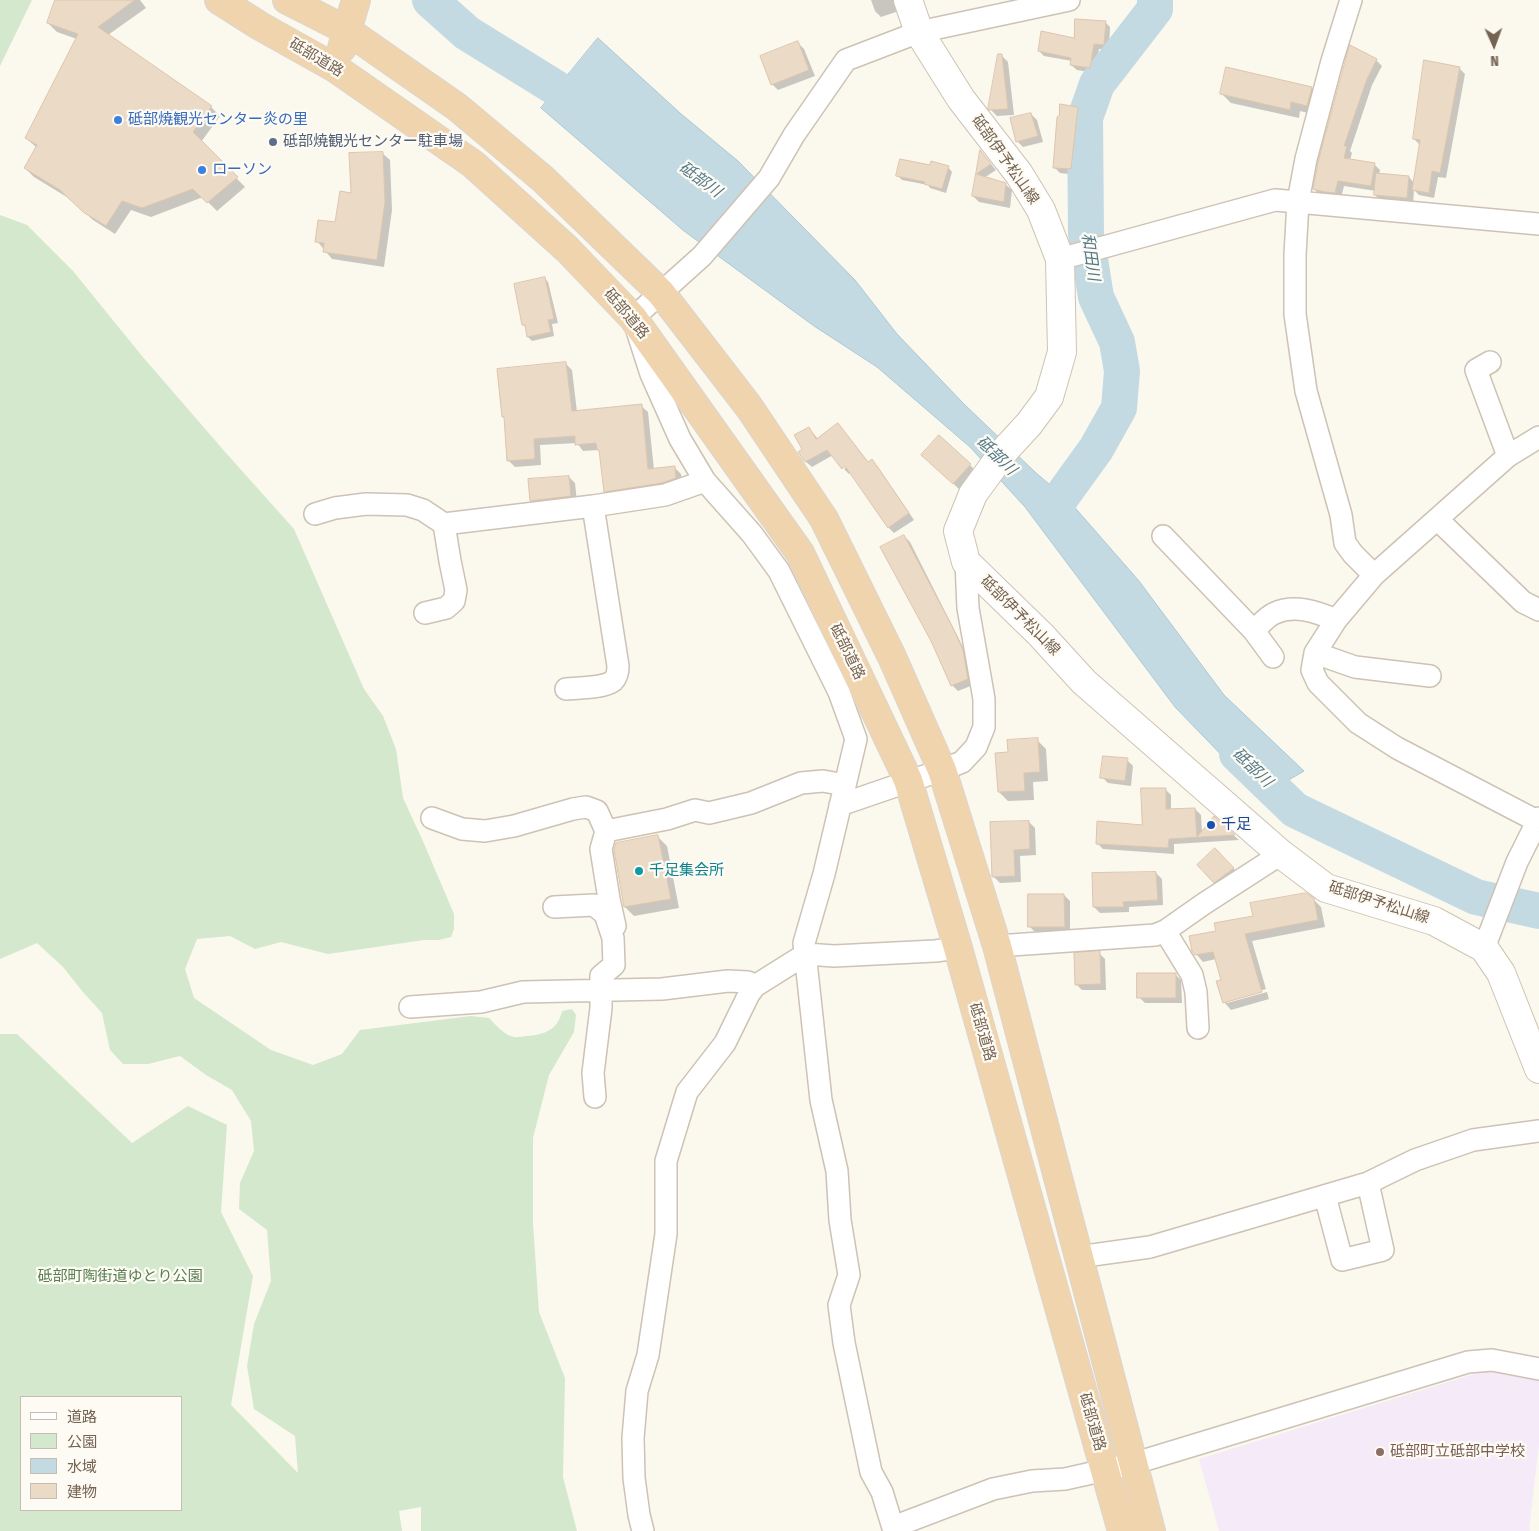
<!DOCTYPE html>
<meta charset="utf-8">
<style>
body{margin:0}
#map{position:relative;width:1539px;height:1531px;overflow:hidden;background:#fbf8ee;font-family:"Fira Sans Condensed","Noto Sans JP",sans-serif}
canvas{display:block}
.legend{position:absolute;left:20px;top:1396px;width:162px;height:115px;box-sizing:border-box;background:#fefbf4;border:1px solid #c7beb3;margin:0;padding:6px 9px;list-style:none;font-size:15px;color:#756352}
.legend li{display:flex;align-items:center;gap:10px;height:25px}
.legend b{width:25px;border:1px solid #c7beb3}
.north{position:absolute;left:1469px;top:20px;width:50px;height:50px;-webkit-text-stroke:4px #fefbf4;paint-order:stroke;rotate:178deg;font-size:14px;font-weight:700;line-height:20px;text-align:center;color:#756352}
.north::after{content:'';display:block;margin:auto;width:18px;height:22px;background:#756352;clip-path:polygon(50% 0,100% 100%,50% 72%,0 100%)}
</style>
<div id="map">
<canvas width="1539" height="1531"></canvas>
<ul class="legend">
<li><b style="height:6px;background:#fff"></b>道路</li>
<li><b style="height:14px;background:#d4e8cd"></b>公園</li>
<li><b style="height:14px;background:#c4dae3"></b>水域</li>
<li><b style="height:14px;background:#ebdac6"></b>建物</li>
</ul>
<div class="north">N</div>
</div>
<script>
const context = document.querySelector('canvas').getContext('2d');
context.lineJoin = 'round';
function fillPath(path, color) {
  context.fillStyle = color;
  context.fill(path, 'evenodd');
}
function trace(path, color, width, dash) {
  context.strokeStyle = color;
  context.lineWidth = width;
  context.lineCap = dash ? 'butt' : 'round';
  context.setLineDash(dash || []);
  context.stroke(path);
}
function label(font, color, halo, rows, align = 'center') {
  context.font = font + ' "Fira Sans Condensed","Noto Sans JP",sans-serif';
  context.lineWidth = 4.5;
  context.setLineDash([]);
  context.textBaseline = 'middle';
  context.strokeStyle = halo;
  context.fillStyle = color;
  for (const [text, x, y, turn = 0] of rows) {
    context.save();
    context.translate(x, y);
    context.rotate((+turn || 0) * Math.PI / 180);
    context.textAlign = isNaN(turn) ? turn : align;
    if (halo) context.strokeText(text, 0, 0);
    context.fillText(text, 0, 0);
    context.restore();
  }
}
fillPath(new Path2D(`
 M1487,1370L1539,1379V1445L1529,1529L1530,1531H1219L1199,1459Z`), '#f5eaf8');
fillPath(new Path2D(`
 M0,0H32L0,66Z
 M0,215L27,225L73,271L142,356L226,453L294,529L364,689L383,716L396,749L403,798L422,839L454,914V929L451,937L439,940H424L328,954L281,942L255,949L230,936L197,939L185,969L194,998L271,1050L313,1065L342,1054L360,1030L471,1016L489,1018C496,1025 504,1035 514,1037C518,1038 523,1036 526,1036C544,1035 558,1030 562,1011L572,1009L576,1015L574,1032L549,1075L533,1138V1224L539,1312L565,1378L563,1477L577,1531H421V1507L399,1511L402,1531H0V1034H17L132,1143L188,1106L227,1125L221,1212L253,1276L231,1405L298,1473L295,1436L254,1409L247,1366L254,1324L271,1281L267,1230L239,1209L240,1183L254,1151L251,1121L232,1090L206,1075L180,1056L148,1064H123L110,1050L102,1013L83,992L63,967L37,943L0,959ZM21,1397H181V1510H21Z`), '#d4e8cd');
const water = new Path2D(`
 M598,38L680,113L738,161L855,280L897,334L964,404L1035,472L1070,502L1139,581L1224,695L1304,771L1261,796L1175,707L1025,507L970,447L877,367L814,326L684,231L541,108Z`);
fillPath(water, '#c4dae3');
trace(water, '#abc8d4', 1);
fillPath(new Path2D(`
 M57,0H140L146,8L108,35L211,107L220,116L201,142L245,187L217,211L203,197L151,217L131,210L115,234L93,220L70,199L34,177L25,168L37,148L26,138L77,39L57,32L48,23Z
 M871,0H898L899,11L881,17L875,11Z
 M1105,22L1110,27L1109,49H1099L1095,73L1077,70L1071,65L1072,61L1044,56L1039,51L1075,39Z
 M798,43L804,49L815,76L778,90L772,84Z
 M1351,47L1376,60L1382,66L1372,85L1350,151L1352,153L1350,160L1374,164L1380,170L1379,174L1409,177L1414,183L1420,145L1414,139L1459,68L1465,74L1446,178L1438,177L1434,198L1419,195L1414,190L1413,204L1381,201L1375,195L1376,191L1344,186L1341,198L1320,195L1314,189Z
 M1002,56L1008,62L1014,115L997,116L989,108Z
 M1312,88L1321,97L1316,115L1300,111L1299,118L1231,103L1221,93Z
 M1078,108L1084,114L1077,175L1060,173L1054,167Z
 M1031,114L1037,120L1043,142L1023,147L1017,141Z
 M981,152L996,170L984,178L1005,184L1012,190L1010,208L979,202L973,196L981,177L977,173Z
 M382,153L390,160L392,210L384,267L332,259L317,241L336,224L352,194Z
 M931,167H948L952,172L946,193L930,188L928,185L902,180L898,176Z
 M544,278L548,282L558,323L552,324L554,336L532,341L528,337L527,328L523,325Z
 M565,363L572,370L577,412L641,406L648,412L654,470L674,467L681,474L682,484L612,498L605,491L601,452L599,450L583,451L577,443L540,445L541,465L515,467L508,460L505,419L503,417Z
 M838,424L869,463L872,461L878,467L914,520L894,533L889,528L851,472L849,474L844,469L851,464L833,455L812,467L806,462L804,450L809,428L818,439Z
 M929,461L970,465L976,471L959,489Z
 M569,477L575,483L577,502L537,506L531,500Z
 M904,536L910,542L968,657L973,685L958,691L952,685Z
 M1037,740L1046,749L1048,781L1033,782L1034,800L1008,801L999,792L1009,753Z
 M1127,760L1133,766L1131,786L1108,783L1102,777Z
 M1165,789L1171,795V810L1195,809L1201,815L1202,833L1214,818L1239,840L1174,844V854L1103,849L1097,843L1144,826Z
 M1029,822L1035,828L1036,855L1020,856L1021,882L1000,883L994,877Z
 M658,837L667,846L679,908L634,916L625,907Z
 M1215,850L1239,874L1220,888L1199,865Z
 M1156,873L1162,879L1163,905L1129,907V912L1100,913L1094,907Z
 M1064,895L1070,901V932L1036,933L1030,927Z
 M1313,899L1321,907L1325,927L1252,941L1266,989L1227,1000V1003L1267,992L1269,999L1231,1010L1224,1002L1222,981L1216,959L1203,962L1196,954L1218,932L1254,917Z
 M1099,953L1105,959L1106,990H1082L1076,984Z
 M1175,974L1181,980L1182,1003H1145L1139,997Z`), '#0003');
trace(new Path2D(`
 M430,0L467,33L598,114
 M1052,510L1096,449L1119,408L1122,371L1117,342L1096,297L1086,234L1085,118L1097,84L1155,9V0
 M1237,754L1295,810L1476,897L1539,911`), '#c4dae3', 36);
const building = new Path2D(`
 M55,0H135L98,27L212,106L193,132L238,177L207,203L193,189L142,208L122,201L106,226L83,212L60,190L24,168L37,145L25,138L78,34L47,23Z
 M1075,19L1106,21L1104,45L1094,44L1090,68L1070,65L1071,58L1038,51L1041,31L1074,38Z
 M798,41L809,70L771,85L760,56Z
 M1350,45L1377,59L1367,79L1344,146H1347L1344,158L1375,163L1371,186L1338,181L1335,193L1325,192L1313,189L1318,162Z
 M998,54H1002L1008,109L989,110L988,109Z
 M1424,60L1460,67L1440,173L1432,171L1429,193L1412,190L1420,140L1413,139Z
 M1226,67L1312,87L1307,106L1291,102L1290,110L1220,94Z
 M1060,104L1078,107L1071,169L1053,168L1057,117L1059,116Z
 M1031,113L1038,136L1016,142L1010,118Z
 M980,150L991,164L976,174Z
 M383,152L385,202L377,260L323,252L324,243L315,242L318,220L335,222L340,191L351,193L349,153Z
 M900,159L930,165L931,161L949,166L942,189L924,184L925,182L896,176Z
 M1376,173L1409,176L1407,198L1374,195Z
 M976,174L1006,183L1004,202L972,196Z
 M545,277L554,319L548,320L551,332L527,337L525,325H522L514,284Z
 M566,362L572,411L642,404L648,469L675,466L676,478L662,483L604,492L599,450H597L596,443L575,445V436L534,439L535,459L507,461L504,417H502L497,369Z
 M838,423L868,462L872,459L909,513L888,528L845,466L842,469L827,450L805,462L798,452L802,449L794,435L809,427L816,439Z
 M939,435L971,464L953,484L921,455Z
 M569,476L571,496L530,501L528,479Z
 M904,535L952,626L963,650L968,679L951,686L931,641L880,547Z
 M1038,738L1040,772L1024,773L1025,791L998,792L995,753L1008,752L1007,740Z
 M1103,756L1128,758L1125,781L1100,778Z
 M1141,788H1166V809L1195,808L1197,837L1214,816L1235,835L1169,839L1168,848L1096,844L1097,821L1142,825Z
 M1029,821L1030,849L1014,850L1015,876L992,877L990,822Z
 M658,835L671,899L624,907L614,850L616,843Z
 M1215,848L1234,868L1214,883L1197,865Z
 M1156,872L1158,900L1123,902L1124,907H1093L1092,873Z
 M1306,893L1314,898L1318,920L1245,934L1262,992L1223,1003L1216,981L1221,980L1213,952L1195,955L1192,951L1189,936L1216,931L1214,923L1253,916L1250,903Z
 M1028,894H1064L1065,927H1028Z
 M1100,951L1101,984L1075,985L1074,953Z
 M1137,973H1176V998H1137Z`);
fillPath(building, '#ebdac6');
trace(building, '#dec5ab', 1);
const minor = new Path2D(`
 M1351,0L1332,61L1306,159L1298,202L1295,255V314L1306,391L1341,515L1345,543L1353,554L1374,575
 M1060,259L1275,200L1539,224
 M1490,362L1476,370L1508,456
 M315,514L335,508L366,504L407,505L423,510L444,524L593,506L665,495L705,481
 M1437,519L1523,602L1539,610
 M1163,536L1254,631L1273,657
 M425,613L446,608L454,601L456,590L450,561L444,524
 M1254,631C1260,625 1267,616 1275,613C1295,604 1317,612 1336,620
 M1315,653L1355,667L1430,676
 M566,689C578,688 604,688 613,681C617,677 618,670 618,666L593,506
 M840,805L942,770L962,762L976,747L984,727V699L968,608L966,562
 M432,818L462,829L485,831L514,826L573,809L586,807L597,811L606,831L667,819L695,810L709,813L751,803L801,783L823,781L845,785
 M1537,821L1397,748L1358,723L1318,683L1312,670L1315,653L1336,620L1374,575L1508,456L1539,437
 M606,831L601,849L609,899L615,926
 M554,907L594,905L605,914L613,938L614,965L601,976V1008L593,1073L595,1097
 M1165,931L1192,975L1196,992L1198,1028
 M997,946L1155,935L1165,931L1205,903L1281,854
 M1484,948L1517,862L1539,818
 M410,1007L481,1002L523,992L662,989L728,981L748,982L755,986
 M1325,1196L1342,1260L1383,1250L1368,1183
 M1078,1257L1150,1247L1368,1183L1415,1160L1473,1140L1539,1131
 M643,1531L639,1515L634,1478L633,1438L637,1391L648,1355L666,1234V1161L687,1092L725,1043L749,994L755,986L806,954L834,956L935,951L958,948
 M894,1531L882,1492L871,1472L844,1343L839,1305L849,1275L840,1220L837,1171L821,1100L804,943L824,874L856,739L839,692L779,571L752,534L705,481L680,439L651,374L633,318L702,256L769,178L794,135L846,60L919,32L1069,0
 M894,1531L901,1524L993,1489L1032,1481L1065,1479L1132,1464L1468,1362L1492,1360L1539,1369`);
const secondary = new Path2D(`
 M908,0L919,32L961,99L1019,174L1041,210L1060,259L1062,352L1049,397L1029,424L1006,449L973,494L958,531L966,562L1041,635L1084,682L1281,854L1326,888L1434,921L1484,948L1501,973L1539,1069`);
const trunk = new Path2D(`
 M219,0L260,26L335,68L473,164L567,249L633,318L800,553L908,780L958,948L1122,1531
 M287,0L348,31L457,107L543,179L661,293L749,407L824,519L892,657L942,770L997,946L1151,1531
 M342,48L356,0`);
trace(minor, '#cdc2b4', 24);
trace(secondary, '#cfc3b2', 30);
trace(trunk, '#dbd6d2', 30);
trace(minor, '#fff', 21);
trace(secondary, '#fff', 28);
trace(trunk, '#efd4ae', 28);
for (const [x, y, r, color] of [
 [118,120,5,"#3f7fe0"],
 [273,142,5,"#5c6f8a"],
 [202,170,5,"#3f7fe0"],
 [1211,825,5,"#1a4fb4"],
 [639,871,5,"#0f9aa8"],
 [1380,1452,5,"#8d6e63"]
]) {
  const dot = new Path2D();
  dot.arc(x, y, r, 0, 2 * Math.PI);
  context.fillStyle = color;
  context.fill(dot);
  trace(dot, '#fefbf4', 2);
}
label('15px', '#756352', '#fefbf4', [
 ["砥部道路",316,58,31],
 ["砥部伊予松山線",1005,160,55],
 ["砥部道路",626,314,50],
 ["砥部伊予松山線",1020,616,45],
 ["砥部道路",847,652,64],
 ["砥部伊予松山線",1379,903,18],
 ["砥部道路",982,1032,74],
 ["砥部道路",1092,1422,74]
]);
label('15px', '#366cbe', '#fefbf4', [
 ["砥部焼観光センター炎の里",128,120],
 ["ローソン",212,170]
], 'left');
label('15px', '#4e5e75', '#fefbf4', [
 ["砥部焼観光センター駐車場",283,142]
], 'left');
label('15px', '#164399', '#fefbf4', [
 ["千足",1221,825]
], 'left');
label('15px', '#0d838f', '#fefbf4', [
 ["千足集会所",649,871]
], 'left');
label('15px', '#567e4f', '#fefbf4', [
 ["砥部町陶街道ゆとり公園",120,1277]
]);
label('15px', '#785e54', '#fefbf4', [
 ["砥部町立砥部中学校",1390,1452]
], 'left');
label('italic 16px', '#527a8b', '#fefbf4', [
 ["砥部川",700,180,36],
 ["和田川",1090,257,82],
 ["砥部川",996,456,44],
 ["砥部川",1252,768,44]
]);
</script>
